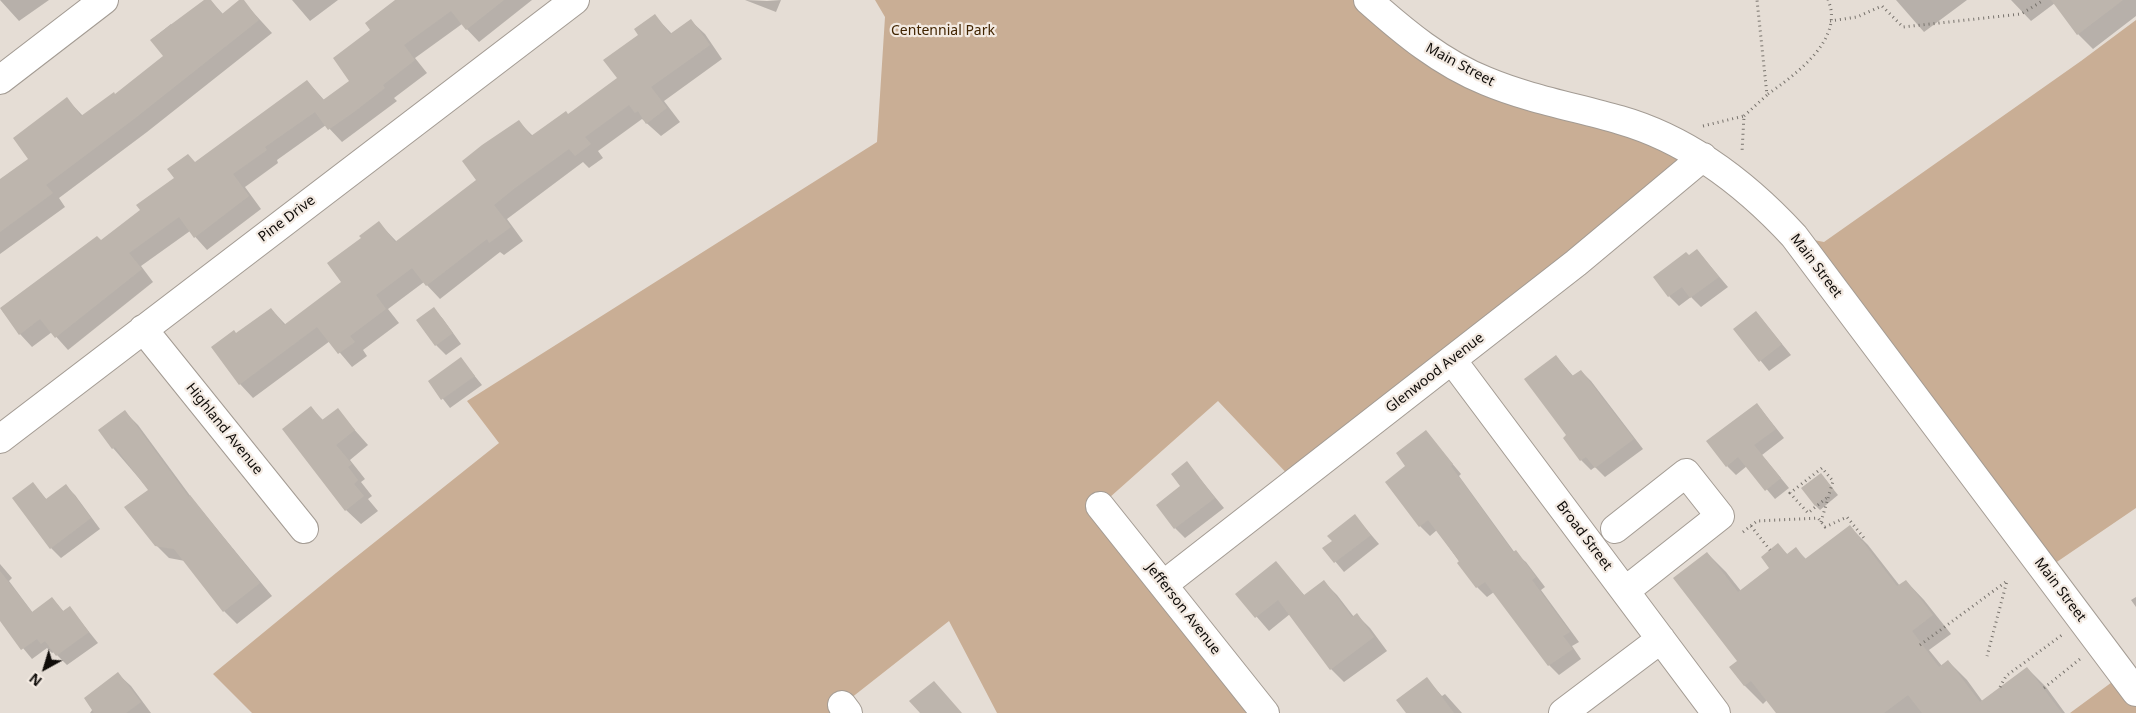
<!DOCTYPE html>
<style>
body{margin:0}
#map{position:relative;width:2136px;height:713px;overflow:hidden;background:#e5ddd5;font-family:"Noto Sans",sans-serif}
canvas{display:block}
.north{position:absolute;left:20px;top:643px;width:50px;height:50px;-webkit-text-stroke:4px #f3eae2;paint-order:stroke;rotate:219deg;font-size:14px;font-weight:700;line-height:20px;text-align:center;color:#0f0c09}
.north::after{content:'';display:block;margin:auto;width:18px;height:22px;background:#0f0c09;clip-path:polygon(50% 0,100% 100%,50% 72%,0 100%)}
</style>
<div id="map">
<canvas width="2136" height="713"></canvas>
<div class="north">N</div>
</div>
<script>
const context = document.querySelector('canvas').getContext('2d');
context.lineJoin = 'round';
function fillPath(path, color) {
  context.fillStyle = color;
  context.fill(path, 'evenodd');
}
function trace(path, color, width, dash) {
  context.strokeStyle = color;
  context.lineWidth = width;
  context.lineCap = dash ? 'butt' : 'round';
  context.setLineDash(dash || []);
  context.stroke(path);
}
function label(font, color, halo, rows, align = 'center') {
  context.font = font + ' "Noto Sans",sans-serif';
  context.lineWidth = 4.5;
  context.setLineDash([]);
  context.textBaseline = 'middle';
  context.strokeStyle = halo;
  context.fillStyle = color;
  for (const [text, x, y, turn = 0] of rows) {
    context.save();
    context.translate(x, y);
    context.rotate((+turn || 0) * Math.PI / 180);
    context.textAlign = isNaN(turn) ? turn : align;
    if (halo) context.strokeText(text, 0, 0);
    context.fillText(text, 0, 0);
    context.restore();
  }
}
fillPath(new Path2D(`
 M875,0H1368L1408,35L1703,157L1295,482L1218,401L1100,506L1265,713H997L949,621L832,713H252L213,674L336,573L499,443L467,401L877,142L885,17Z
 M2136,20V508L2045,570L1794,236L1824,242L2081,61Z
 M2123,674L2136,692V713H2070Z`), '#c9ae95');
fillPath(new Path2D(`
 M0,0H49L19,21Z
 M206,0H210L223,14L242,0L272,33L147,132L59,198L65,207L0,254V181L30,159L67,99L83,116L116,95L165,57L151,40L171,24L173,26Z
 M292,0H338L310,21Z
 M413,0H532L479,42L462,24L415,58L427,73L394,98L397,101L342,142L326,125L277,160L278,163L245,187L261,209L207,250L190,231L141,266L153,282L68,350L52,332L32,347L20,334L1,309L97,237L101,241L141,210L196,163L307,81L325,101L351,81Z
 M745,0L767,1L781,0L776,12Z
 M1896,0H1967L1924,32Z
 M2011,0H2136V16L2093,49L2078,34L2055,3L2031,21Z
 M655,16L672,34L691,21L705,34L722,59L664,101L680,122L661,136L642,119L598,151L603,158L589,168L583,162L507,219L523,241L504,255L500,252L440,299L424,282L388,309L399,323L363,350L367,356L352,367L330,341L253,398L240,384L237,335L271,309L286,325L343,282L362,238L379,223L397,242L478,180L519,122L533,136L569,115L618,78L640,35Z
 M1697,250L1728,287L1701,307L1691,297L1679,306L1669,296L1689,256Z
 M434,309L443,319L461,344L446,355L436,345Z
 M1756,312L1791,355L1769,371L1735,329Z
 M1556,356L1574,377L1581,371L1591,381L1643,449L1605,477L1595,467L1591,470L1581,460L1568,436Z
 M461,359L482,385L450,408L430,382Z
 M1757,404L1784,438L1762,455L1789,488L1775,499L1747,466L1736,475L1727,466Z
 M311,408L324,421L337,410L368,445L350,460L365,479L361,482L372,496L368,499L378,511L361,524L346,510L283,429Z
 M125,412L138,425L194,501L272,596L237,624L224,611L185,561L169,558L156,545L150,491L113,448Z
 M1426,432L1461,474L1459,476L1515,553L1526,562L1545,587L1541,590L1579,642L1572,646L1581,659L1559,675L1549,665L1494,592L1487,597L1477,587L1437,530L1430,536L1420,526L1407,467Z
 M1187,463L1224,508L1185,538L1175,528Z
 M1825,479L1838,495L1820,510L1815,505Z
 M33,484L47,500L66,486L75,495L100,529L61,558L51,548L13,498Z
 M1355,516L1379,544L1344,572L1324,548L1333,541Z
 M1850,527L1868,545L1900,586L1906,581L1924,600L1951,634L1929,650L1942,666L1948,661L1967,680L1983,702L2027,668L2046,687L2065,713H1778L1767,700L1763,704L1744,685L1707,553L1726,572L1741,591L1771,568L1778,545L1788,555L1796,549L1807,560Z
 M1276,563L1305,596L1324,582L1337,595L1354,617L1357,615L1370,628L1387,651L1344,682L1331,669L1290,614L1269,631L1237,594Z
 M0,564L12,578L9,581L33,613L52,598L64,612L70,608L98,643L67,665L54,652L52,653L47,648L32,659L9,631L0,613Z
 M2136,597V607L2131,600Z
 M118,674L131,686L151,713H90Z
 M1426,678L1442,696L1445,694L1462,713H1407Z`), '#0003');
fillPath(new Path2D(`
 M204,0H211L222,14L239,0H244L259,20L134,119L46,185L53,193L0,232V179L28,159L13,138L67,97L81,116L114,92L115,94L163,56L150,40Z
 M395,0H504L466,30L451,11L404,45L415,60L383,85L385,88L354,112L328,130L315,112L265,147L267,150L233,174L249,196L194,238L179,217L129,253L142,269L55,338L40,319L19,335L0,308L97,236L101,240L140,210L136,205L174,178L167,169L188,154L195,162L307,80L323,100L349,81L333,58L370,30L365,23Z
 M2051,0H2123L2077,35Z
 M655,14L670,34L691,19L710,45L651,87L667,108L646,124L638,111L635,113L629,105L585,137L591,144L575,156L569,149L515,188L494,205L511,227L489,243L487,239L426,286L412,268L376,295L386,309L350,336L355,342L338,354L317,327L239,385L211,347L234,330L236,333L271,308L284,325L341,282L327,263L361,238L359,236L379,221L395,242L476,180L462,161L482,145L519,120L531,136L566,111L568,114L617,78L603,60L638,35L634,29Z
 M1697,249L1719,277L1690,298L1682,287L1668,297L1653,277L1686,252L1689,255Z
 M434,307L453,333L435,346L416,320Z
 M1756,311L1782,344L1759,362L1733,329Z
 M1556,355L1572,376L1581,370L1634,439L1595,468L1586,457L1580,461L1563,438L1566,435L1524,379Z
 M461,357L475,376L441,400L428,381Z
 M1757,403L1776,429L1754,445L1781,478L1765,491L1738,457L1726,467L1706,441Z
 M311,406L322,420L338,408L355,430L336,445L352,464L348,467L358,480L354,484L364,496L345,511L282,429Z
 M125,410L189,497L190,495L260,583L223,612L174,549L155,546L124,507L148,490L115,447L112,449L98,430Z
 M1426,430L1453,464L1451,466L1513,552L1516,550L1536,577L1532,580L1570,632L1563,636L1573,649L1548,666L1485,582L1476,588L1457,563L1459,561L1428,520L1419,527L1385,482L1405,466L1396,453Z
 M1187,461L1215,498L1174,529L1156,505L1180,486L1171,474Z
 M1821,473L1834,490L1815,506L1801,488Z
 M33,482L46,499L66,484L91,518L50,549L12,498Z
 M1355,514L1371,535L1334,563L1322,548L1332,541L1327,536Z
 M1850,525L1897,586L1906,580L1933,615L1912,631L1939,667L1948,660L1980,702L2027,667L2062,713H1922L1908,695L1884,713H1776L1751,681L1744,686L1729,667L1737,661L1673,578L1707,552L1738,592L1769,568L1761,557L1778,543L1787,554L1796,547L1805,559Z
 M1276,561L1304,595L1324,580L1352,617L1357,613L1374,637L1330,670L1278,600L1255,618L1235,594Z
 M0,571L32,612L52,597L63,611L70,606L89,632L56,656L45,641L41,644L37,639L21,650L0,621Z
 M118,672L141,702L126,713H94L84,698Z
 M1427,677L1454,713H1406L1396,700Z
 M934,681L962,713H920L909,701Z`), '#bdb5ad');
const minor = new Path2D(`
 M1368,0C1404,32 1441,63 1486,81C1529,99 1575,107 1620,120C1690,140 1746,184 1794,236L2136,692
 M0,80L104,0
 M143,329L304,529
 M1452,360L1716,713
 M0,439L575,0
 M1100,506L1265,713
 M1615,529L1686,473L1720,516L1625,591
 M1163,585L1576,263L1703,157
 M842,705L848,713
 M1563,713L1661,639`);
trace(minor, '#a39b93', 30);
trace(new Path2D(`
 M1830,21L1857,17L1882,6L1903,27L2021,14L2044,0
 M1768,94C1795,75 1845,39 1828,0
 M1744,116L1767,95L1757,0
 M1703,126L1744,116L1742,152
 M1821,522L1833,481L1822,468L1790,493L1808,513L1829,496
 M1751,526L1770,550
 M1743,532L1757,521L1818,518L1825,527L1847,517L1864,538L1861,540
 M1920,645L2007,581L1987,656
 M2000,687L2006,676L2062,635
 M2044,688L2080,659`), '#77726c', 3, [1, 4]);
trace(minor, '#fff', 28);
label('14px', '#412400', '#f3eae2', [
 ["Centennial Park",943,31]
]);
label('14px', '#0f0c09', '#f3eae2', [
 ["Main Street",1460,65,28],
 ["Pine Drive",287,219,-37],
 ["Main Street",1816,266,53],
 ["Glenwood Avenue",1435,373,-38],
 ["Highland Avenue",224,429,51],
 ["Broad Street",1584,536,53],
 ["Main Street",2060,590,53],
 ["Jefferson Avenue",1183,609,52]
]);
</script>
